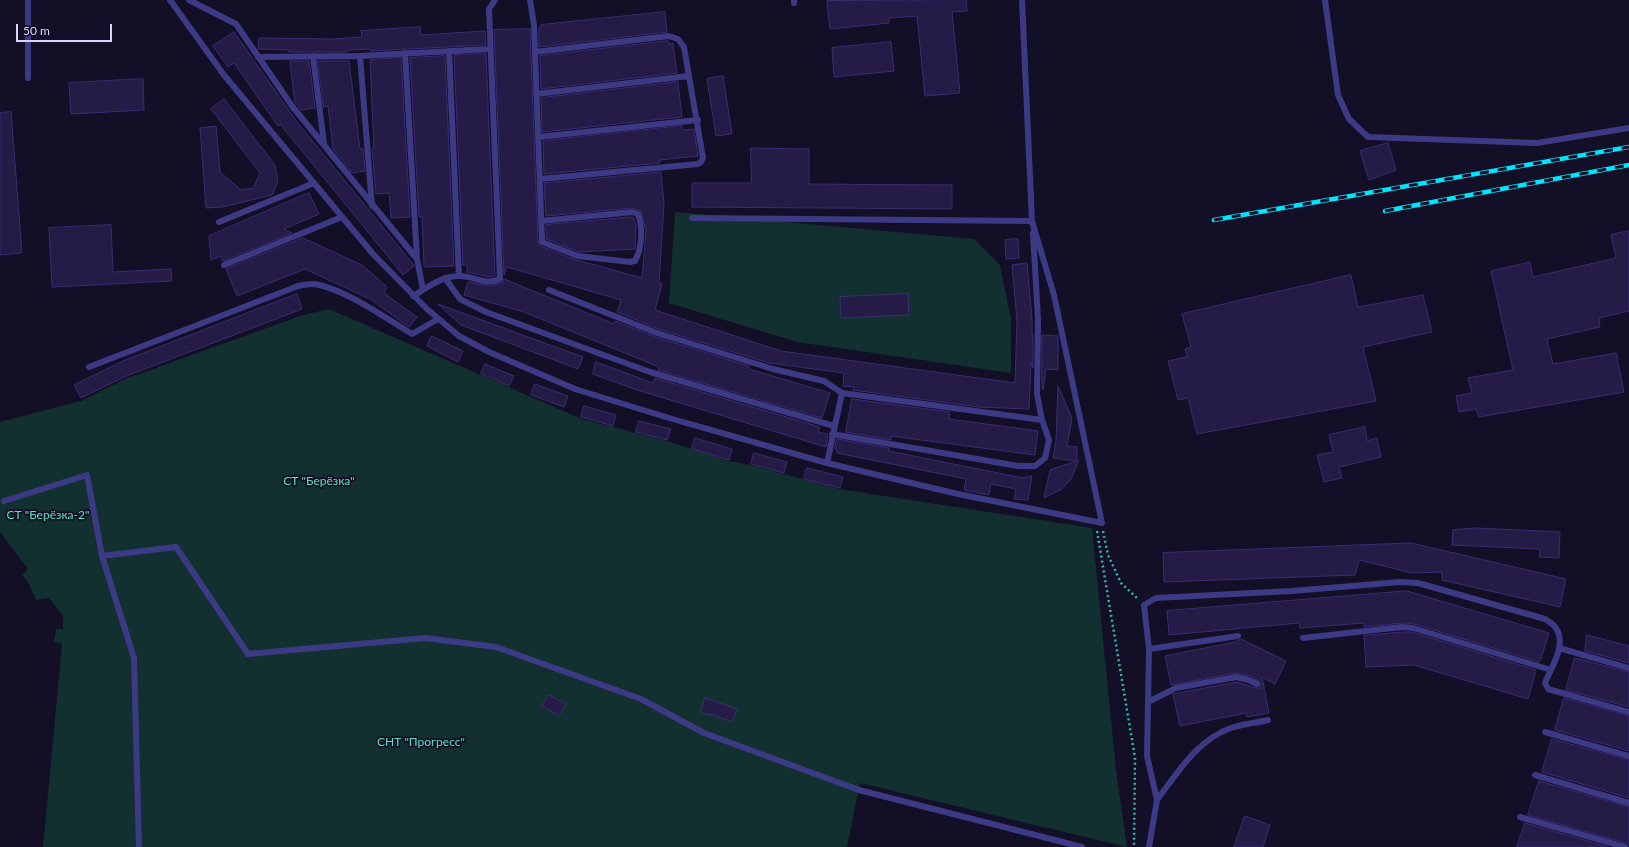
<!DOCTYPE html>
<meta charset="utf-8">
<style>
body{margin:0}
#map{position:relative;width:1629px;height:847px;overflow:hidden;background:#130f26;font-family:Lato,sans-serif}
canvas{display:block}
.scale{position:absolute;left:16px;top:24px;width:96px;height:18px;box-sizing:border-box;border:2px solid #d9d4ff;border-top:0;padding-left:5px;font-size:12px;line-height:14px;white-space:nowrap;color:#d9d4ff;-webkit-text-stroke:3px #130f26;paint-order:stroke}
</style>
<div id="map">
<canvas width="1629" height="847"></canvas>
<div class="scale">50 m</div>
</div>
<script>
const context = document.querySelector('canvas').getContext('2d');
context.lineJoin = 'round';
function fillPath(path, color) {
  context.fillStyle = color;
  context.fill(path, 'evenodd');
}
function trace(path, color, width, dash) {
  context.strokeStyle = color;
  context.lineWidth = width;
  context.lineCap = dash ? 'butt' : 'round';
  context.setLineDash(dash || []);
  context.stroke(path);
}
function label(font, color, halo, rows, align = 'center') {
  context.font = font + ' Lato,sans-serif';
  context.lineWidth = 3.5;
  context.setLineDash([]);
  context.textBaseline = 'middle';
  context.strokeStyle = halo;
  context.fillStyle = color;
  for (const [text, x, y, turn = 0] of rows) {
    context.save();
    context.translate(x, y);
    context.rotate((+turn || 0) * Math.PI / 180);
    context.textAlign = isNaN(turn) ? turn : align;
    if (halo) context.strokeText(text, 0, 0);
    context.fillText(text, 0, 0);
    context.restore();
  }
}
fillPath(new Path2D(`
 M675,212L974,239L1000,265L1011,319V373L797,342L669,303Z
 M329,309L582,419L667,441L729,461L751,465L839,489L1092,528L1116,770L1127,847L860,783L847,847H43L62,644L54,642L56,629H63V616L49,598L36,600L28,582L22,575L28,569L0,532V422L81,401L125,379L303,315Z`), '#12302f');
const building = new Path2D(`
 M966,0L967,11L952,12L960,93L925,96L917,16L889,18V23L830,29L827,1Z
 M665,12L667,32L539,47V28H541V25Z
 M420,27L421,35L485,31L486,45L370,51V49L348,50V52H289L288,50L258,49L259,38L333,39L362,37L361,31Z
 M530,29L538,242L540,246L577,260L642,278L646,231L641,211L632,208L546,216L544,183L661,172L664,204L659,283L662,284L655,310L781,351L1015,383L1017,320L1012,265L1027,263L1032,320V335H1033V368L1031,363L1029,409L979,407L853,390L854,387L843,386L844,373L769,363L658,329L617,312L621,300L507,267L504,275L494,30Z
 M234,32L297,122L413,264L414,266L403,275L280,124L278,126L234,63L228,67L213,46Z
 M668,41L669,44L673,43L677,73L541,89L540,56Z
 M891,42L894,71L834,77L832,48Z
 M486,54L495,276L490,277L467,272V265H463L454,55Z
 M445,56L454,266L424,267L422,216L419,217L410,58Z
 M401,58L410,217L391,218L389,193L376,194L372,148H374L370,60Z
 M290,61H309L315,108L301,110L295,102Z
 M318,61H349L360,149H363L365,171L352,173L333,149L328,106L324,107Z
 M723,76L732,134L716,136L707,79Z
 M143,79L144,110L71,114L69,83Z
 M678,82L682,117L542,132L541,98Z
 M224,99L275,165L278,182L272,195L223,207L206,208L200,128L216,126L220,172L241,190L253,188L260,173L211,109Z
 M11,112L22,253L0,255V113Z
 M682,126L683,130L694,129L698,156L660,160V163L544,174L543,141Z
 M1388,143L1396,170L1369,180L1360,151Z
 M751,148L809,149V184L952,185V209L692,207V183H751Z
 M309,193L319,214L284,229L292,233L223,261L221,256L211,260L209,236Z
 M631,217L634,218L636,226L635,249L579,252L546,239V225Z
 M111,225L113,272L171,269L172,281L52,287L49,228Z
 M1629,231V311L1599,318L1600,327L1547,339L1553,364L1616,353L1624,392L1479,417L1476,409L1459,412L1456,396L1472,393L1468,378L1513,370L1491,271L1530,262L1533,277L1616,258L1611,235Z
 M303,238L362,265L387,287L384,293L417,317L409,327L370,299L305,269L237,296L226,269Z
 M1018,239L1019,258L1006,259L1005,240Z
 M1351,275L1358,307L1423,295L1432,332L1363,347L1376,401L1197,434L1188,398L1178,400L1168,361L1187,357L1185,349L1191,347L1182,314Z
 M504,279L614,324L615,321L656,337L749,366V369L830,393L822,418L658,370L659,367L524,312L464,295L468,282L490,286L502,283Z
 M297,294L302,309L124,377L81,398L74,385L123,361Z
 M908,294L909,315L841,318L840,297Z
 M438,304L583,357L578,369L461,325Z
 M1042,335L1058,336V370L1046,369L1043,390L1042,386Z
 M432,336L463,351L458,362L427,346Z
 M596,362L653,383L655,378L820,427L818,432L828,434L826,447L637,390L593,374Z
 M485,364L514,376L509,386L481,374Z
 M535,384L568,396L564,407L531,395Z
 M1058,386L1072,418L1067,446L1077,447V460H1079L1071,479L1062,489L1044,498L1050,470L1076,461L1053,458L1056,441Z
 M852,399L950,412L949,419L1038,431L1035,455L891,436V440L846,432Z
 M584,406L616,415L613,426L581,417Z
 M639,421L671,429L667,440L636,432Z
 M1365,427L1367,441L1377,438L1381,457L1339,467L1342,478L1324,482L1317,455L1333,452L1329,435Z
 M695,438L732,449L729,460L692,449Z
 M837,439L889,448V451L1023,478L1032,476L1028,500L1014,499L1016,489L991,484L989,495L964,490L966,479L837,453V450L835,449Z
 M754,453L787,462L784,473L751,464Z
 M807,468L843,477L840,488L804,479Z
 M1477,528L1560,532L1559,558L1539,557L1540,549L1452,545L1453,530Z
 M1411,543L1566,579L1560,607L1442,580V572L1412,573L1359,560L1355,575L1164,582L1163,553Z
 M1407,591L1549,633L1541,659L1539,662L1414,624L1402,623L1364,627V623L1300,628L1299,623L1169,635L1167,611Z
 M1402,632H1412L1536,670L1528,699L1414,665L1366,667L1364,636Z
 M1587,635L1629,646V663L1585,651Z
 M1241,639L1286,661L1275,684L1262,677L1269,713L1247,717L1246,713L1180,726L1173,694L1236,682L1257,688H1260L1261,683L1251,676L1235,673L1171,685L1165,656L1235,642Z
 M1575,658L1629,672V707L1566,690Z
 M549,695L566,704L559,716L542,706Z
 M705,698L737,709L732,722L711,714V715L701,713Z
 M1564,698L1629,716V751L1555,730Z
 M1552,739L1629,760V798L1542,772Z
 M1539,781L1629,807V845L1626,843L1528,815Z
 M1245,816L1270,825L1263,847H1234Z
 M1525,823L1609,847H1517Z`);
fillPath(building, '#241b47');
trace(building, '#3b2d73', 1);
trace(new Path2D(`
 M1097,531L1135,758L1134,847
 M1103,531L1108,555L1121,583L1138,599`), '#2fb8b0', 2.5, [2, 3]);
trace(new Path2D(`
 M170,0L224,75L373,254L427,309L459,336L489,352L575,389L669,418L827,463L958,494L1102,523L1054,295L1032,221L1022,0
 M189,0L236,24L292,106L417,259L423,290
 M530,0L534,25L542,242L578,256L630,262L635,261C642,249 643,227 638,214L632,212L541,221
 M794,0V3
 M1325,0L1338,95L1349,119L1368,137L1537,143L1629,128
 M449,51L459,276
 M535,52L669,36L678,39L684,47L703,158L701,162L698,164L540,179
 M405,53L417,259
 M313,56L324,144
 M360,56L372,206
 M258,57L360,56L490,49
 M28,78V0
 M536,94L689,76
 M538,137L698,120
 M692,218L1032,221V223
 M219,222L314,183
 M224,265L342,217
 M445,278L460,299L486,312L650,372L834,426
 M549,290L657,333L773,369L824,381L842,393L827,463
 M413,296C427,288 443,275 460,276C474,276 486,286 500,279L489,9L495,0
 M89,367L298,286C303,285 308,284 313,284C342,287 387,319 412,334L438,319
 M842,393L1042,420
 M832,434L1018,466H1035L1045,458L1049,440L1042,420L1037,394L1038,319L1033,233
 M4,501L87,475L102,556L134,658L139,847
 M102,556L176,547L248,654L425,638L496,647L641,699L704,733L859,790L1082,847
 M1303,638L1402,627L1413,628L1551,670
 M1559,648L1629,668
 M1149,649L1238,636
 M1148,702L1176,688L1236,677L1249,680L1257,684
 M1545,732L1629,756
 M1535,775L1629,803
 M1157,800C1178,772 1197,740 1231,728C1243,724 1256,723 1268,720
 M1520,817L1625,847
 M1149,847L1157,800L1147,756L1149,649L1144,605L1156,598L1292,591L1400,582L1418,583L1545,619C1548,621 1553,624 1555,627C1568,643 1551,668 1545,683L1548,689L1629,712`), '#3d3a85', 6);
const rail = new Path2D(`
 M1385,211L1629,165
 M1214,220L1629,147`);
trace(rail, '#00e5ff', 4.5);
trace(rail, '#130f26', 3, [9]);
label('12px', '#5fe0c0', '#130f26', [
 ["СТ \"Берёзка\"",319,481],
 ["СТ \"Берёзка-2\"",48,515],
 ["СНТ \"Прогресс\"",421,742]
]);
</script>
